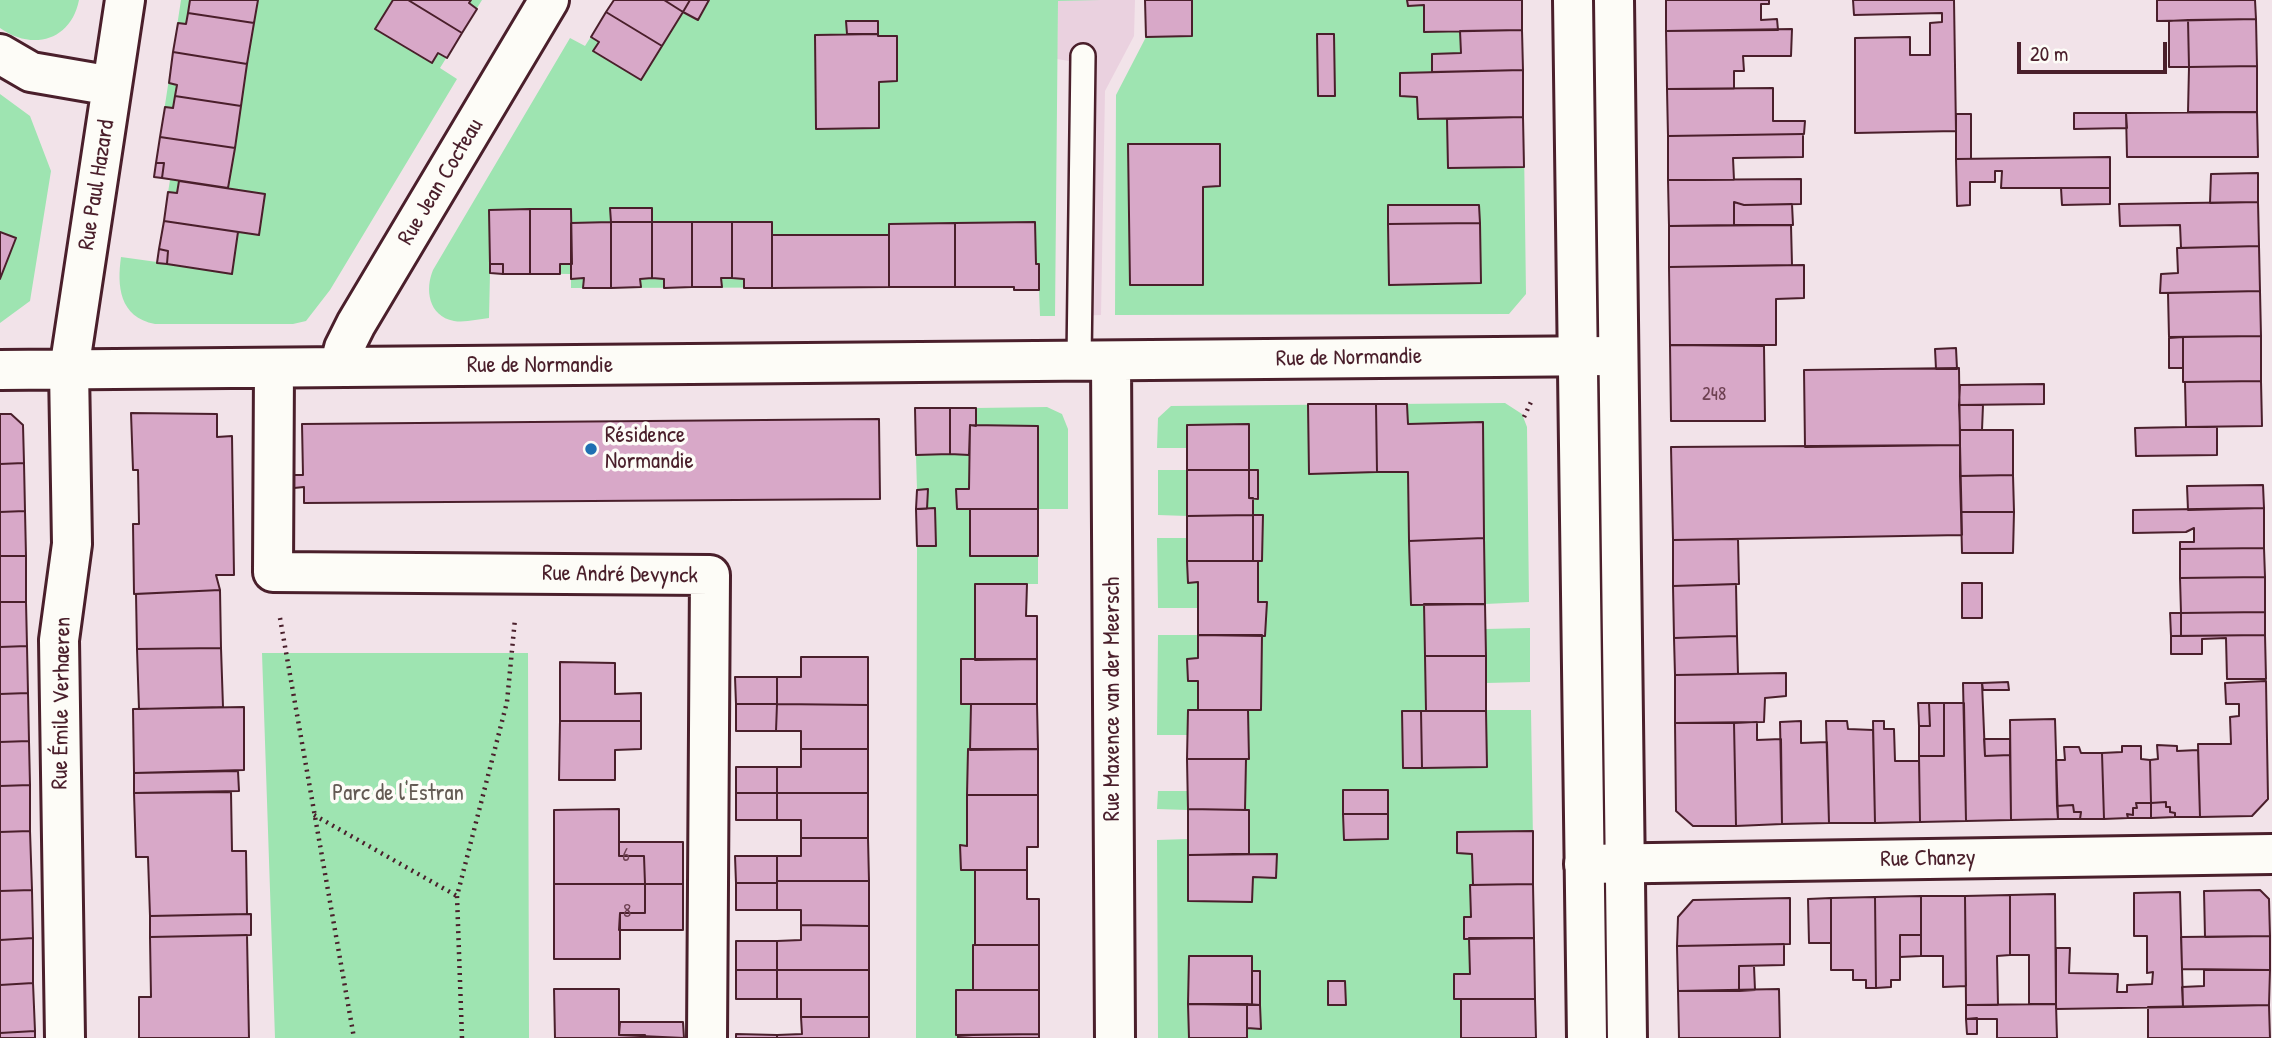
<!DOCTYPE html>
<meta charset="utf-8">
<style>
body{margin:0}
#map{position:relative;width:2272px;height:1038px;overflow:hidden;background:#f2e3e9;font-family:"Patrick Hand",sans-serif}
canvas{display:block}
.scale{position:absolute;left:2017px;top:42px;width:150px;height:32px;box-sizing:border-box;border:4px solid #4a1f2b;border-top:0;padding-left:9px;font-size:21px;line-height:24px;white-space:nowrap;color:#4a1f2b;-webkit-text-stroke:5px #fdfcf7;paint-order:stroke}
</style>
<div id="map">
<canvas width="2272" height="1038"></canvas>
<div class="scale">20 m</div>
</div>
<script>
const context = document.querySelector('canvas').getContext('2d');
context.lineJoin = 'round';
function fillPath(path, color) {
  context.fillStyle = color;
  context.fill(path, 'evenodd');
}
function trace(path, color, width, dash) {
  context.strokeStyle = color;
  context.lineWidth = width;
  context.lineCap = dash ? 'butt' : 'round';
  context.setLineDash(dash || []);
  context.stroke(path);
}
function label(font, color, halo, rows, align = 'center') {
  context.font = font + ' "Patrick Hand",sans-serif';
  context.lineWidth = 7;
  context.setLineDash([]);
  context.textBaseline = 'middle';
  context.strokeStyle = halo;
  context.fillStyle = color;
  for (const [text, x, y, turn = 0] of rows) {
    context.save();
    context.translate(x, y);
    context.rotate((+turn || 0) * Math.PI / 180);
    context.textAlign = isNaN(turn) ? turn : align;
    if (halo) context.strokeText(text, 0, 0);
    context.fillText(text, 0, 0);
    context.restore();
  }
}
fillPath(new Path2D(`
 M1058,0H1135L1134,36L1105,91L1101,315L1069,316L1072,65L1069,61L1057,59Z`), '#ead1df');
fillPath(new Path2D(`
 M0,0H79C71,41 32,51 0,28Z
 M181,0H482L440,68L457,79L330,290L306,321L293,324H155C119,317 117,286 121,257L157,262L170,180L154,177Z
 M614,0H1101L1058,1L1055,316H1040L1039,290L1014,287L571,288V274L490,273L489,318C478,319 465,323 454,321C428,316 425,289 433,270L570,38L585,46Z
 M1145,0H1522L1526,294L1509,314L1115,315L1116,95L1146,37Z
 M0,94L30,116L51,171L30,301L0,323Z
 M1505,403L1522,414L1527,427L1529,602L1485,604V629L1530,628V682L1486,683V710H1531L1536,1038H1158L1157,840L1188,839V810L1157,809L1158,791H1188V735H1157L1158,635H1198V608H1158L1157,538H1187V516L1158,515V470H1187L1188,448H1157L1158,418L1171,406Z
 M1047,407L1062,414L1068,429V509H1038V426H976V408Z
 M916,455H969V489H957V508L970,509V555L1038,556V584H976L975,660H961V704H971L970,750H968L967,846H960L961,870H975L973,990H956V1035L958,1038H916L917,546L936,545L935,509H927L928,489L917,490Z
 M262,653H528L529,1038H275Z`), '#9ee4b1');
const building = new Path2D(`
 M190,0H258L254,23L188,13Z
 M393,0H408L462,33L447,58L438,53L432,63L375,29Z
 M408,0H471L469,3L477,9L462,33Z
 M614,0H664L683,12L662,46L606,12Z
 M664,0H690L683,12Z
 M690,0H709L698,20L683,12Z
 M1145,0H1192V36L1146,37Z
 M1407,0H1522V30L1424,32V5L1408,6Z
 M1666,0H1769V4H1761V20L1777,19L1778,30L1666,31Z
 M1853,0H1954L1956,131L1855,133V38L1910,37V55H1930V23L1942,22V13L1854,15Z
 M2157,0H2255L2256,19L2157,21Z
 M606,12L662,46L641,80L593,51L599,42L591,37Z
 M188,13L254,23L247,64L173,52L178,23L186,24Z
 M2256,19L2257,66L2189,67L2188,20Z
 M2188,20L2189,67H2169V21Z
 M846,21H878V34H847Z
 M1792,29L1791,56H1743L1744,71H1734V89H1667L1666,31Z
 M1522,30L1523,70L1432,72V54L1461,53L1460,31Z
 M878,34V36H897V81L879,82V128L816,129L815,35Z
 M1317,34H1334L1335,96H1318Z
 M173,52L247,64L241,106L175,96L177,85L169,83Z
 M2257,66V112H2188L2189,67Z
 M1523,70V117L1418,119L1417,97L1400,96V73Z
 M1773,88V121H1805L1804,134L1668,136L1667,89Z
 M175,96L241,106L235,148L160,137L165,107L173,108Z
 M2257,112L2258,157H2127L2126,113Z
 M2074,113H2126L2127,128L2074,129Z
 M1956,114H1971V159H1956Z
 M1523,117L1524,167L1448,168L1447,119Z
 M1803,134V157L1733,158L1734,180H1668V136Z
 M160,137L235,148L228,188L162,178L164,163H156Z
 M1128,144H1220V186L1203,187V285H1130Z
 M2110,157V188H2001L2002,171H1995V182H1970V205L1957,206L1956,159Z
 M156,163H164L162,178L154,177Z
 M2258,173V202L2210,203L2211,174Z
 M1801,179V204L1744,205L1734,202V225L1669,226L1668,180Z
 M179,181L265,194L259,235L164,221L168,192L177,193Z
 M2061,188H2110V204L2062,205Z
 M1734,202L1744,205L1792,204L1793,225H1734Z
 M2258,202L2259,246L2181,248L2180,225L2120,226L2119,204Z
 M1388,205H1479L1480,223L1388,224Z
 M610,208H652V222H611Z
 M530,209V274H503V264H490L489,210Z
 M530,209H571L572,264H560V274H530Z
 M164,221L238,232L232,274L167,264L168,251L159,249Z
 M611,222V288H583L584,278L571,279V223Z
 M611,222H652V278L640,279L641,287L611,288Z
 M652,222H692V287L664,288V279L652,278Z
 M692,222H732V278H721L722,287H692Z
 M732,222H772V288H744V279L732,278Z
 M1035,222L1036,264H1039V290H1014V287H955V223Z
 M955,223V287H889V224Z
 M1480,223L1481,283L1389,285L1388,224Z
 M1791,225L1792,265L1669,267V226Z
 M0,232L16,238L0,279Z
 M772,235H889V287L772,288Z
 M2259,246L2260,291L2160,293L2161,274L2178,273L2177,248Z
 M159,249L168,251L167,264L157,263Z
 M490,264H503V274L490,273Z
 M1804,265V298L1776,299V345H1670L1669,267Z
 M2260,291L2261,336L2169,337L2168,293Z
 M2261,336V381L2183,382V337Z
 M2183,337V368H2169V338Z
 M1670,345L1764,346L1765,421H1671Z
 M1956,348L1957,369H1936L1935,349Z
 M1959,368L1960,445L1805,447L1804,370Z
 M2261,381L2262,426L2186,427L2185,382Z
 M2044,384V404L1959,405L1960,385Z
 M1308,404H1376L1377,472L1309,474Z
 M1376,404H1407L1408,424L1483,422L1484,538L1409,541L1408,472H1377Z
 M1959,405H1983L1982,430H1960Z
 M915,408H950V454L916,455Z
 M950,408H976V426L970,425L969,455L950,454Z
 M131,413L217,414V437L232,436L234,575H216L220,590L134,594L133,524H139L138,470H133Z
 M0,414H11L23,425L24,463L0,464Z
 M879,419L880,499L304,503V487L294,488L293,475H303L302,424Z
 M1249,424V470H1187V425Z
 M970,425L1038,426V509H957L956,489H969Z
 M2186,427H2217V455L2136,456L2135,428Z
 M1960,430H2013V475L1960,476Z
 M1960,445L1962,535L1673,540L1671,447Z
 M24,463L25,511L0,512V464Z
 M1187,470H1249V498H1253V515L1187,516Z
 M1249,470H1258V499L1249,498Z
 M2013,475L2014,512H1961L1960,476Z
 M2263,485L2264,508L2188,510L2187,486Z
 M928,489L927,509H916L917,490Z
 M935,508L936,546H917L916,509Z
 M2264,508V548L2180,549V542H2194V528L2186,532L2133,533V510Z
 M970,509H1038V556H970Z
 M25,511L26,556H0V512Z
 M1961,512H2014L2013,553H1962Z
 M1253,515H1263L1262,561H1253Z
 M1253,515V561H1187V516Z
 M1484,538L1485,604L1411,605L1409,541Z
 M1738,539L1739,584L1673,586V540Z
 M2264,548L2265,577L2180,578V549Z
 M0,556H26V602H0Z
 M1187,561H1258V602H1267L1265,636L1198,635V582L1188,583Z
 M2265,577V612L2181,613L2180,578Z
 M1962,583H1982V618H1962Z
 M975,584H1027L1026,616H1037V659L975,660Z
 M1736,584L1737,636L1674,638L1673,586Z
 M220,590L221,648L137,649L136,594Z
 M0,602H26L27,646L0,647Z
 M1424,604H1485L1486,656H1425Z
 M2265,612V635L2181,636V613Z
 M2170,613H2181V636H2171Z
 M1198,635H1262L1261,710H1198V681H1188L1187,659L1198,658Z
 M2265,635L2266,679H2227L2226,638L2202,639V654H2171V636Z
 M1737,636L1738,674L1675,675L1674,638Z
 M27,646L28,693L0,694V647Z
 M221,648L223,707L139,709L137,649Z
 M1425,656H1486V711H1426Z
 M801,657H868V705L777,704V677H801Z
 M961,659H1037V704H961Z
 M560,662L615,663V694L641,693V721H560Z
 M1786,673V696L1765,698L1764,722L1675,723V675Z
 M735,677H777V704H736Z
 M2266,681L2268,799L2252,816L2200,817L2198,744H2231L2230,717L2239,716V704H2226L2225,683Z
 M2008,682L2009,690H1983L1982,683Z
 M1963,683H1982L1985,756L2010,755L2011,820L1966,821Z
 M28,693L29,741L0,742V694Z
 M1918,703H1929L1930,726H1919Z
 M1929,703H1944V756H1919V726H1930Z
 M1944,703H1964L1966,821L1920,822L1919,756H1944Z
 M736,704H777L776,731H736Z
 M777,704L868,705V749H801V731H776Z
 M971,704H1037L1038,749L970,750Z
 M244,707V770L134,773L133,709Z
 M1188,710H1248L1249,759H1187Z
 M1402,711H1421L1422,768H1403Z
 M1421,711H1486L1487,767L1422,768Z
 M2055,719L2058,819L2011,820L2010,720Z
 M560,721H641V749L615,750V780H559Z
 M1801,721V743L1827,742L1829,823L1782,824L1780,722Z
 M1826,721H1847L1848,729L1873,730L1875,823H1829Z
 M1873,721H1884V729H1894L1895,761H1919L1920,822L1875,823Z
 M1757,722V740L1781,739L1782,824L1736,826L1734,723Z
 M1675,723H1734L1736,826H1693L1676,811Z
 M1984,739H2010V755L1985,756Z
 M29,741L30,785L0,786V742Z
 M2157,745L2177,746V751L2198,750L2200,817H2175V813L2170,812V807H2166V802L2151,803L2150,760L2158,759Z
 M2122,746H2141V759L2150,760L2151,803H2136L2137,808H2133V815L2127,814L2128,818L2104,819L2102,753L2122,752Z
 M2064,747H2079L2081,753H2102L2104,819H2080L2081,812H2074L2073,805L2057,806L2056,760H2065Z
 M801,749H868V793H777V767H801Z
 M968,749H1038V795H967Z
 M1187,759H1246L1245,810L1188,809Z
 M736,767H777V793H736Z
 M238,771L239,791L134,793V773Z
 M30,785V831L0,832V786Z
 M1343,790H1388V814H1343Z
 M231,792L232,851H246L247,914L150,916L148,857H136L134,793Z
 M736,793H777V820H736Z
 M777,793H868V838H801V820H777Z
 M967,795H1038V847H1027V870H961L960,845L967,846Z
 M2166,802V807H2170V812L2175,813V817L2151,818V803Z
 M2136,803H2151V818H2128L2127,814L2133,815V808H2137Z
 M2073,805L2074,812H2081L2080,819H2058L2057,806Z
 M619,809V856H644L645,884H554V810Z
 M1188,809L1249,810V854L1188,855Z
 M1343,814H1388V839L1344,840Z
 M30,831L32,890L0,891V832Z
 M1533,831V884L1473,885L1472,854L1457,853V832Z
 M801,838H868L869,881H777V856H801Z
 M619,842H683V884H645L644,856H619Z
 M1277,854L1276,878L1253,877L1252,902L1188,901V855Z
 M735,856H777V883H736Z
 M975,870H1027V899H1039V945H975Z
 M777,881H869V926L801,925V910H777Z
 M736,883H777V910H736Z
 M554,884H645V913H620V959H554Z
 M645,884H683V930H619L620,913H645Z
 M1533,884L1534,938L1464,939V917H1471L1470,885Z
 M32,890L33,938L0,940V891Z
 M2260,890L2269,899L2270,936L2205,937L2204,891Z
 M2180,892L2183,1007L2056,1009V948H2070L2069,973L2118,974L2117,992H2127V985L2152,984L2153,972L2147,973V936H2134V893Z
 M2055,894L2056,1004H2029V955H2010V895Z
 M2010,895V955L1997,956L1998,1005H1966L1965,896Z
 M1921,896H1965L1966,986L1943,987V956H1921Z
 M1921,896V935H1900V980H1891V987L1876,988L1875,897Z
 M1875,897L1876,988H1866V980H1853V970H1831V898Z
 M1790,898V944L1677,946L1678,917L1693,900Z
 M1831,898V943H1809L1808,899Z
 M251,914V935L150,937V916Z
 M801,925L869,926V970H777V941L801,940Z
 M247,935L249,1038H139V997H151L150,937Z
 M1900,935H1921V956L1900,957Z
 M2270,936V970L2182,969L2181,937Z
 M33,938V983L0,985V940Z
 M1469,938H1534L1535,999H1454V974H1470Z
 M736,941H777V970H736Z
 M1784,944V965L1739,966V991H1678L1677,946Z
 M973,945H1039V990H973Z
 M1189,956H1252V1005L1188,1004Z
 M1739,966H1754L1755,990L1739,991Z
 M736,970H777V999H736Z
 M777,970H869V1017H801V999H777Z
 M2204,970H2270L2269,1005L2183,1007L2182,987L2204,986Z
 M1252,971H1260V1005H1252Z
 M1328,981H1345L1346,1005H1328Z
 M33,983L35,1031L0,1033V985Z
 M554,989H619V1035H645V1038H555Z
 M1779,989L1780,1038H1679L1678,991Z
 M956,990H1039V1034L956,1035Z
 M1461,999H1535L1536,1038H1461Z
 M1188,1004H1247V1038H1189Z
 M1247,1004L1260,1005L1261,1029L1247,1028Z
 M2056,1004L2057,1038H1997V1019H1966V1005Z
 M2269,1005L2270,1038H2148V1007Z
 M801,1017H869V1038H777V1035L802,1034Z
 M1977,1018V1034H1967L1966,1019Z
 M620,1022H683L684,1038L619,1035Z
 M35,1031V1038H0V1033Z
 M736,1034L777,1035V1038H736Z
 M1039,1034V1038H958V1036L973,1035Z`);
fillPath(building, '#d8a8c8');
trace(building, '#4a1f2b', 2);
const lane = new Path2D(`
 M1079,361L1083,56`);
const street = new Path2D(`
 M0,54L31,72L112,86
 M1111,361L1115,1038
 M339,367L344,348L356,324L549,0
 M274,368L273,572L710,575L707,1038
 M0,370L1611,356
 M1584,864L2272,854
 M65,1038L59,640L72,544L69,370L125,0`);
const secondary = new Path2D(`
 M1573,0L1587,1038
 M1614,0L1627,1038`);
trace(lane, '#4a1f2b', 28);
trace(street, '#4a1f2b', 44);
trace(secondary, '#4a1f2b', 44);
trace(new Path2D(`
 M1524,417L1531,402
 M280,618L354,1038
 M314,815L457,896
 M462,1038L457,896L507,702L515,619`), '#4a1f2b', 4.5, [2, 5]);
trace(lane, '#fdfcf7', 23);
trace(street, '#fdfcf7', 38);
trace(secondary, '#fdfcf7', 38);
for (const [x, y, r, color] of [
 [591,449,7,"#1f6fb2"]
]) {
  const dot = new Path2D();
  dot.arc(x, y, r, 0, 2 * Math.PI);
  context.fillStyle = color;
  context.fill(dot);
  trace(dot, '#fdfcf7', 2.5);
}
label('19px', '#6e4152', null, [
 ["248",1714,395],
 ["6",626,856],
 ["8",627,912]
]);
label('23px', '#4a1f2b', '#fdfcf7', [
 ["Rue Jean Cocteau",441,182,-59],
 ["Rue Paul Hazard",97,185,-81],
 ["Rue de Normandie",1349,358,-1],
 ["Rue de Normandie",540,366],
 ["Rue André Devynck",620,575,1],
 ["Rue Maxence van der Meersch",1113,699,-90],
 ["Rue Émile Verhaeren",62,703,-89],
 ["Rue Chanzy",1928,859,-1]
]);
label('23px', '#4a1f2b', '#fdfcf7', [
 ["Résidence",605,436],
 ["Normandie",605,462]
], 'left');
label('23px', '#635a53', '#fdfcf7', [
 ["Parc de l'Estran",398,794]
]);
</script>
